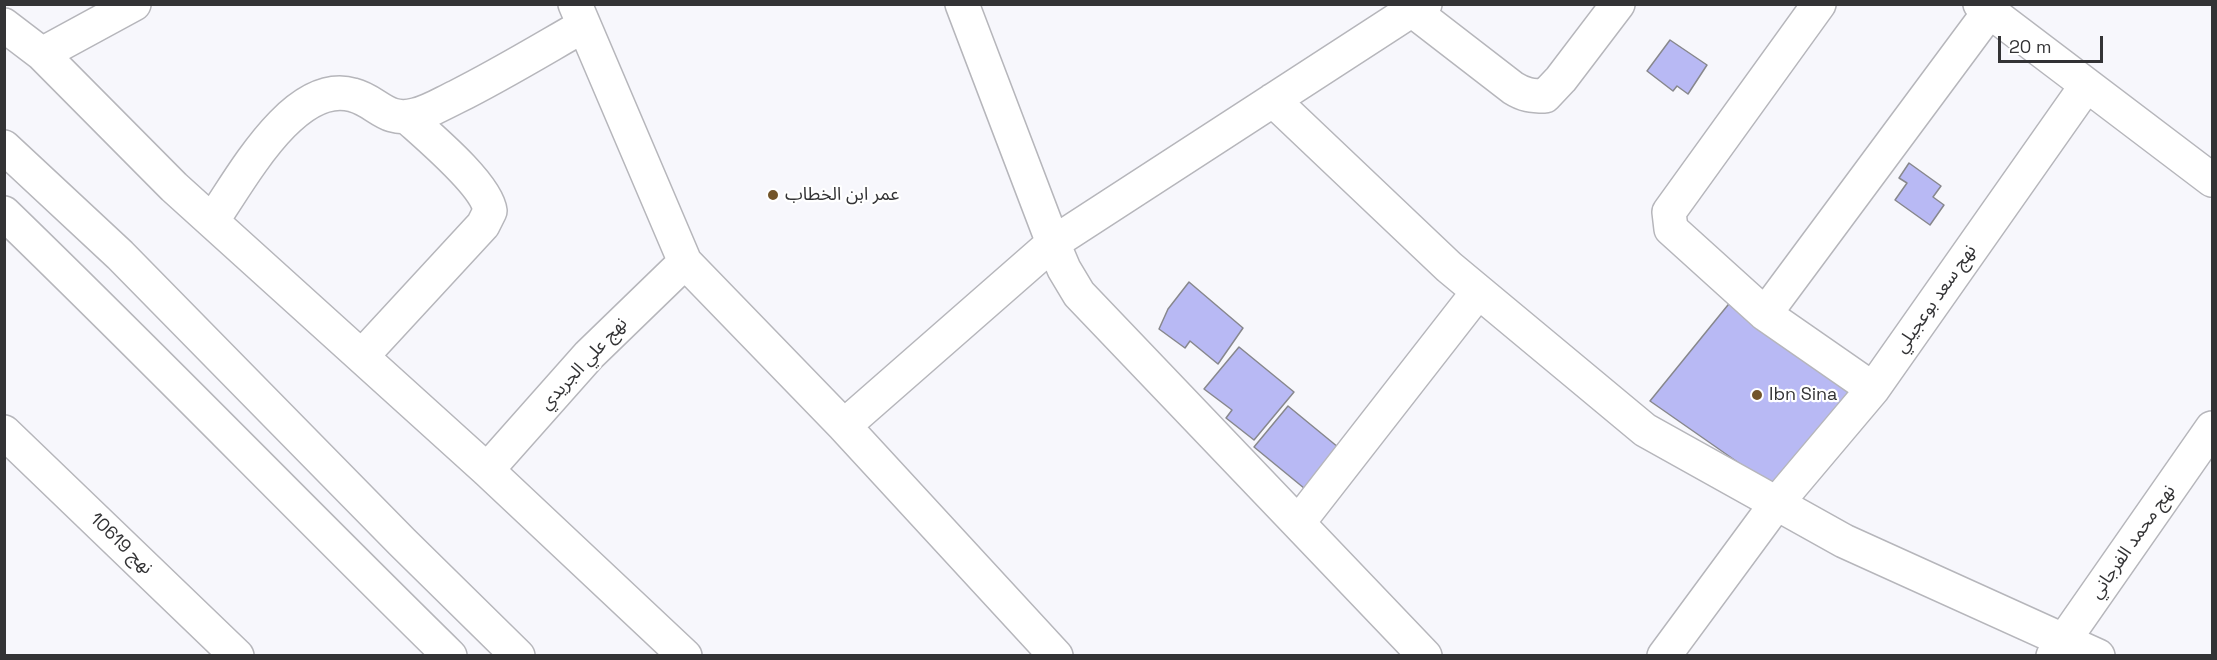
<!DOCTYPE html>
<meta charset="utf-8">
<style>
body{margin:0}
#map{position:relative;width:2217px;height:660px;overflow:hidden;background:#f7f7fc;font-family:"Space Grotesk",sans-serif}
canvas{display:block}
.frame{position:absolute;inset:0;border:6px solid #333335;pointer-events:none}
.scale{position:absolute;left:1998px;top:36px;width:105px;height:27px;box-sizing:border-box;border:3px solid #333335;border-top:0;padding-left:8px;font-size:18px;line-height:21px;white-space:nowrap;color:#333335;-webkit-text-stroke:4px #fff;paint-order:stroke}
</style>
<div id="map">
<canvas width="2217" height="660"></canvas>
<div class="frame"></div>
<div class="scale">20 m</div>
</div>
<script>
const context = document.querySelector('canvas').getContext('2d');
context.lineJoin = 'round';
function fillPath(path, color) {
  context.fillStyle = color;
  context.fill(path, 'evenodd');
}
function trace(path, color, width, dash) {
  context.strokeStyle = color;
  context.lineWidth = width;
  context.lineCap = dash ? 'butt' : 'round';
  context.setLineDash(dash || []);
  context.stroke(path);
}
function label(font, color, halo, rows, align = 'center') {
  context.font = font + ' "Space Grotesk","Noto Sans Arabic",sans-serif';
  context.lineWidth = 4.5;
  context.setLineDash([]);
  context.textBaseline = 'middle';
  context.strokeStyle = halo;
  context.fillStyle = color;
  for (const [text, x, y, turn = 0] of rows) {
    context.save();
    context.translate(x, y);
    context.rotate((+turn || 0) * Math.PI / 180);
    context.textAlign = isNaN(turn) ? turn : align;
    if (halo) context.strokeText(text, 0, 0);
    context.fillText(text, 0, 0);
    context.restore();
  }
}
const building = new Path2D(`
 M1670,40L1707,65L1688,94L1677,86L1673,91L1647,71Z
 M1909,163L1941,186L1933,197L1944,205L1930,225L1895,200L1907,183L1899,178Z
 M1189,282L1243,328L1218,364L1190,341L1185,348L1159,329L1168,309Z
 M1732,300L1864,390L1779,491L1650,401Z
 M1239,347L1294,392L1254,440L1226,418L1232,410L1204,389Z
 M1288,406L1344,452L1310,493L1254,447Z`);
fillPath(building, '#b8b9f4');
trace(building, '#87878c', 1.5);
const street = new Path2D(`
 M575,4L685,262L844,426L1056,656
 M962,4L1053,243L1064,269L1079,294L1425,656
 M1409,4L1412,10L1513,88C1524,95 1532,96 1545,96L1561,79L1618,4
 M1819,4L1669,212L1671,229L1765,314L1989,12
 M1980,4L2212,180
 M4,25L42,54L174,187L487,470L685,656
 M42,54L134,4
 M1273,100L1449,267L1645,430L1844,541L2098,656
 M212,221C240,181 294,78 353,95C377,101 386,123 415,115C429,112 443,103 456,97C500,75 541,50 583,26
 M1765,314L1873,389
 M362,356L483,225L490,211C487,185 428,136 407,117
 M844,426L1053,243L1412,10L1425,4
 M4,432L237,656
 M487,470L589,355L685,262
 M1298,523L1478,292
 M1664,656L1776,504L1873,389L2086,86
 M2053,656L2212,428`);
const highway = new Path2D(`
 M4,147L120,255L402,542L518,656
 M4,213C155,359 300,509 450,656`);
trace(street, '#b6b6bb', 36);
trace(highway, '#b6b6bb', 36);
trace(street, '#fff', 33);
trace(highway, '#fff', 33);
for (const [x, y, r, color] of [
 [773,195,6,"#725429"],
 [1757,395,6,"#725429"]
]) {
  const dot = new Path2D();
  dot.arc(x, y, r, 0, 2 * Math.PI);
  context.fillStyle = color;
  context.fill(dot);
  trace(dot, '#fff', 2);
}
label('18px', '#333335', '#fff', [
 ["عمر ابن الخطاب",785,195],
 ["Ibn Sina",1769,395]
], 'left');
label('18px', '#333335', '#fff', [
 ["نهج سعد بوعجيلي",1936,299,-55],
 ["نهج علي الجريدي",584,364,-47],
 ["نهج محمد الفرجاني",2133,542,-55],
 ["نهج 10619",121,544,44]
]);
</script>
